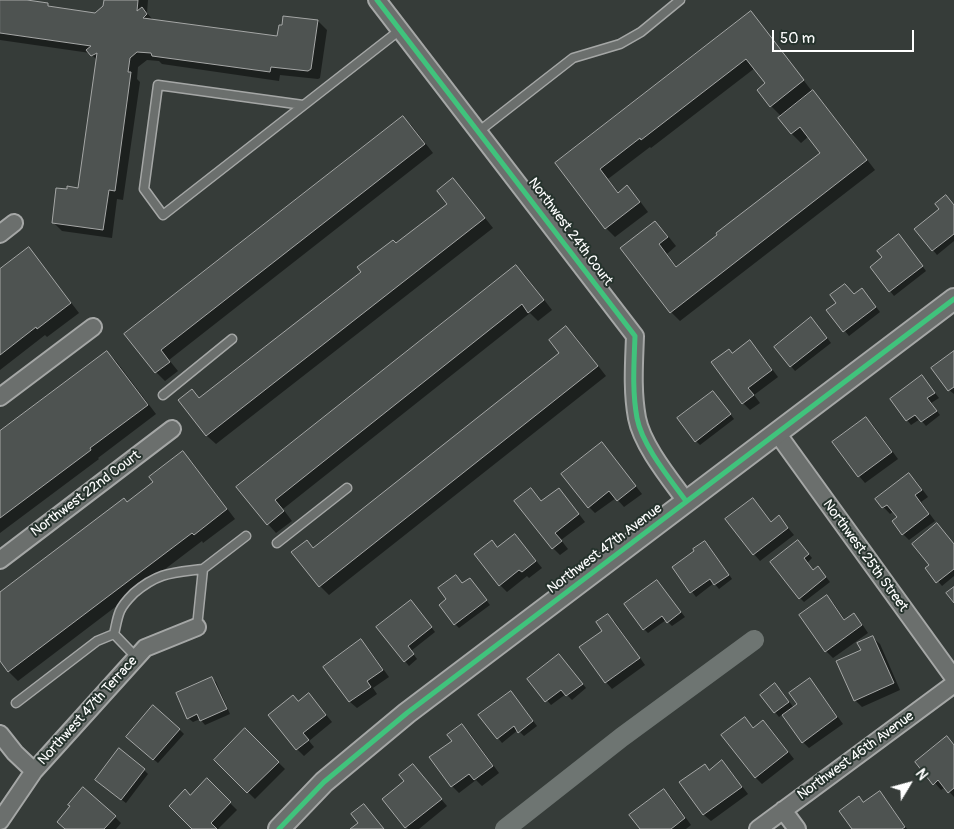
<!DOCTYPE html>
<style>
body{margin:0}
#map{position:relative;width:954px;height:829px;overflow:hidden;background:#363c39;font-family:Pangolin,sans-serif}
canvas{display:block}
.north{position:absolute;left:884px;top:759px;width:50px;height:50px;-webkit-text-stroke:4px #26332d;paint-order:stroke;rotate:53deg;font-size:14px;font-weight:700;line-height:20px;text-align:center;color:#fff}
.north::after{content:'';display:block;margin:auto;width:18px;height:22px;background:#fff;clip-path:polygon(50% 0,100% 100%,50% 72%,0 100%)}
.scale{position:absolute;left:772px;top:30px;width:142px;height:22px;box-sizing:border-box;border:2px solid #fff;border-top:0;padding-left:6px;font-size:15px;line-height:18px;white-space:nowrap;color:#fff;-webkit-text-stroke:4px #26332d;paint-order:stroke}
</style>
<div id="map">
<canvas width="954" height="829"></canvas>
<div class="north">N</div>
<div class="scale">50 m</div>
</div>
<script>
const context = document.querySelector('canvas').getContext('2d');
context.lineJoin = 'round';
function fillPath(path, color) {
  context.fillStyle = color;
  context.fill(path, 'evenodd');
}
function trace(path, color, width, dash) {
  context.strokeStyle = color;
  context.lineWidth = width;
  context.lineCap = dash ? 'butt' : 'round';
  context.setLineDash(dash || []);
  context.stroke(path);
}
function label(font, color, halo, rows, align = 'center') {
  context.font = font + ' Pangolin,sans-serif';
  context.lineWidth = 4;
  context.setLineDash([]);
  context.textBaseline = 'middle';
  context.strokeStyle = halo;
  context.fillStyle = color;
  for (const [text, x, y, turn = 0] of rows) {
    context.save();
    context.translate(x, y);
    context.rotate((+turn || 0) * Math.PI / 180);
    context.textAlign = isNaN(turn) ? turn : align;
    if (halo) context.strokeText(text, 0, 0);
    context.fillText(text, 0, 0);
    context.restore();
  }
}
fillPath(new Path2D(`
 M0,0H19L47,4L51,8L95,14L104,7L106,0H148L147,13L153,20L278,38L318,21L327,30L320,78L318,79L280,75L279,81L162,64L159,61L147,60L138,67L137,79L140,82L123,200L117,199L112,238L62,231L53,222L79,189L97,60L90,53L0,40Z
 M750,13L759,22L811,90L822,101L875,170L680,321L671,312L622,248L655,222L664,231L676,246L667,254L677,267L822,153L809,136L801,143L792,134L779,118L781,116L771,106L767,83L755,68L651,148L650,147L608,179L619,193L627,187L636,196L648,212L615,237L606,228L556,164Z
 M403,117L412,126L433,153L169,360L178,371L165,381L156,372L126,334Z
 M453,180L462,189L493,228L216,444L207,436L180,401L192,391L200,399L448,204Z
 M954,206V241L937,255L916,229Z
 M903,240L926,271L894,296L871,267Z
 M29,249L37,258L79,313L47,337L45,335L0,370V271Z
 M516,266L525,275L552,310L538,321L530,313L283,509L292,521L276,533L268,524L238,487Z
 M866,294L880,312L849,336L828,310L854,296Z
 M816,323L831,343L795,371L775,347Z
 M566,328L575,336L606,376L329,595L320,586L293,552L307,541L314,549L561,353Z
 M750,342L757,349L778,377L754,395L760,403L750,410L743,403L713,362L733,355Z
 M107,352L116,361L156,414L98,458L99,459L0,533V432Z
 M954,352V394L949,390Z
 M922,376L939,398L931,403L940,415L926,426L920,419L911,425L891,399Z
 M717,397L734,419L700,445L696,441Z
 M866,418L873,425L898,459L865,483L859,476Z
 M608,451L642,494L624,507L616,498L595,513L589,507Z
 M183,453L192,462L235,519L203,543L202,541L18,681L9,672L0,659V593L155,482Z
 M909,475L916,481L928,497L921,502L935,521L909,540L903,534L898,518L894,511L890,514L876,499Z
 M565,496L585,522L561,540L568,549L560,555L553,548L516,501L542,502Z
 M753,500L772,523L779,517L794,535L760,561L754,554Z
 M521,542L542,568L529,578L527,576L507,592L500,585L498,549Z
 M954,545V576L942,586L927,568Z
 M709,546L732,579L719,589L714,583L696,597L674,568Z
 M802,546L812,558L807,563L814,571L822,572L830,582L804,602L800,598Z
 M657,582L685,617L672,626L666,620L648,633L644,629Z
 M474,584L490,605L459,628L455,624Z
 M827,597L834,604L845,620L853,615L860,621L868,633L833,658L826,651L801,615Z
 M415,606L435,632L411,651L417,659L409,666L405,661Z
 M608,616L615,622L645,665L612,689L606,682L604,631Z
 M873,638L880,644L900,690L862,707L855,700L862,651Z
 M361,641L368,648L389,677L373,688L377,694L357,708L350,702L325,667Z
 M563,660L586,688L572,700L566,694L551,705L529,679Z
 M211,678L216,682L230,714L205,725L200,719L193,722L188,718Z
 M810,680L816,687L843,724L809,748L803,742L783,714L779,717L775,712L780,689L794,708L799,705Z
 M515,697L537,726L524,736L518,730L502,743L480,715Z
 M315,701L332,722L309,741L314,747L304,756L297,749L299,702Z
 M745,719L754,729L763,721L770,728L794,759L762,784L755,777Z
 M462,726L469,732L499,773L482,786L476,780L459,793L452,786L453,741Z
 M179,729L184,734L158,763L132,741Z
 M245,730L285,769L255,799L215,760Z
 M947,738L954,745V797L945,787L941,790L917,762Z
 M722,762L729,769L748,794L711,821L704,815L681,783L710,771Z
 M413,766L447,806L419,829H408L384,799L406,782Z
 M144,770L148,774L126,803L101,784Z
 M207,780L237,810L218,829H194L190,796Z
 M664,791L671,797L691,825L686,829H641Z
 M879,792L886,799L907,829H853L859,798L864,803Z
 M115,817L121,823L116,829H66Z`), '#0007');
trace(new Path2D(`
 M505,829L622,737L754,640`), '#6e7572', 20);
const building = new Path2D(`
 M0,0H27L48,3V6L95,13L103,6L104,0H138L137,11L142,7L147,14L143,18L277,36L279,25H282L283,16L318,20L311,69L308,71L271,67L270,72L152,56L151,53L137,52L130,58L128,72H131L115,191L109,190L103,230L52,223L56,188L67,189V186L78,188L97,53L91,56L86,50L91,46L0,33Z
 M751,11L804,80L770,107L757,90L765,83L746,59L641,140L640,138L600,169L618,193L627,185L640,202L605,229L555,163Z
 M813,90L867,160L670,313L620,248L655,221L668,237L659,244L676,267L717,235L716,233L820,153L800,127L791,134L778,118Z
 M403,116L425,144L161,350L170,362L155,373L124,334Z
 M453,178L485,218L206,436L178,400L192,389L199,398L361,272L357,267L393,240L396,243L447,204L437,191Z
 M946,195L954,205V234L932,251L914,229L939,209L935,204Z
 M899,234L923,266L889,292L870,267L882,257L877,251Z
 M29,247L71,303L37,329L36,327L0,355V269Z
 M516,265L544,300L528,313L522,304L275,500L284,511L267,525L236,487Z
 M845,284L854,294L862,288L876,307L843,332L826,310L836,303L830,295Z
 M811,317L827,338L790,367L774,347Z
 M566,326L598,366L319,587L291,552L307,540L313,548L559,353L549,340Z
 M750,340L772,370L748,388L754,395L742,404L711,362L729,349L732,353Z
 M107,351L148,405L90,448L91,450L0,518V431Z
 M954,351V387L948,391L931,368Z
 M922,375L935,393L927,398L937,411L921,422L915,415L906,421L890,399Z
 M713,391L731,414L695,442L677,418Z
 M866,417L892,452L858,477L832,442Z
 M602,442L636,486L617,501L609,491L588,508L561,474Z
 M183,451L227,509L194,535L192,533L8,672L0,661V592L124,498L127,502L153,482L149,477Z
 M909,473L922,490L915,495L929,514L902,535L892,521L897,517L887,505L882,508L875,499Z
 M531,488L541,501L559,488L579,514L555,533L562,541L552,549L514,501Z
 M753,498L771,522L779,515L788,528L753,555L725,519Z
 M937,523L954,544V569L936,583L925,568L929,565L912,544Z
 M515,534L536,561L522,572L519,570L499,586L474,554L492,540L497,547Z
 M798,540L809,554L804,558L813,570L818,566L826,577L799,599L770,562Z
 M705,541L729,575L714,585L710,579L690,593L672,567L694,551L693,549Z
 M456,575L462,583L470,578L487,600L454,625L439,605L446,599L438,588Z
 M657,580L681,612L667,623L662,616L643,630L624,604Z
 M954,587V603L946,593Z
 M827,595L844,620L854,613L862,625L825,652L799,615Z
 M411,600L432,627L408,646L414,654L404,662L376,627Z
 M608,614L640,658L605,683L579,647L602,631L596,622Z
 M873,636L894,683L854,701L836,661L861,650L857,643Z
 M361,639L383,670L367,681L371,687L349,702L323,667Z
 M559,654L583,684L566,696L561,690L545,702L527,679Z
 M212,677L227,709L200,721L197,714L187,719L176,693Z
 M810,678L837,717L802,743L782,715L797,704L789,693Z
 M775,683L789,702L774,713L760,695Z
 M511,691L533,721L518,733L514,726L497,739L478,715Z
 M309,693L326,715L303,733L309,740L296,750L268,715L293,695L298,701Z
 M153,705L180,729L153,760L126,737Z
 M745,717L753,728L763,720L788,752L755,778L721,735Z
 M462,724L493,766L474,780L469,774L451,787L429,757L452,741L447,735Z
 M245,728L279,762L247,793L214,760Z
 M947,736L954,745V788L948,793L938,780L933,785L915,762Z
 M119,748L145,769L121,800L95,780Z
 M722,760L742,787L703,815L679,782L705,764L709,770Z
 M413,764L442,799L405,828L382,799L404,781L399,775Z
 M207,778L231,802L211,823L217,829H192L169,806L185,789L190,795Z
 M83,787L116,816L104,829H65L57,822L70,806L68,805Z
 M664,789L685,818L671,829H640L629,815Z
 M880,791L905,827L902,829H852L839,811L859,796L863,802Z
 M364,804L384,829H350L358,823L351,814Z`);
fillPath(building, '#4e5351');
trace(building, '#a5a7a6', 1);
const service = new Path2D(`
 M303,105L158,85L144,189L163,215L400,30
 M478,132L573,58L620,44L641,32L680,0
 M163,395L232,339
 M277,543L347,488
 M197,627L203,569L246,536
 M136,657L114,634C116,626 117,618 120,611C123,604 129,598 134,593C159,572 172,573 203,569
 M16,703L97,641L114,634`);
const minor = new Path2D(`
 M377,0L635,336C634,364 632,391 637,418C642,445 670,479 686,501
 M0,234L14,223
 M0,397L93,327
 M777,433L954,678
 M0,560L172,429
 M0,734L15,753L34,771
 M783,810L797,829
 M0,821L34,771L145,648L197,627
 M758,829L954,684`);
const tertiary = new Path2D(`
 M279,829L324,782L407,713L954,299`);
trace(service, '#a5a7a6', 11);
trace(minor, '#a5a7a6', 20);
trace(tertiary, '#a5a7a6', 24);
trace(service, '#6b6f6d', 8);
trace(minor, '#6b6f6d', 16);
trace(tertiary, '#6b6f6d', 20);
trace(new Path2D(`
 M377,0L635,336C634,364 632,391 637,418C642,445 670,479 686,501
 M279,829L324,782L407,713L954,299`), '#40c37c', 5);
label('14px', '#fff', '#26332d', [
 ["Northwest 24th Court",570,232,53],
 ["Northwest 22nd Court",86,494,-37],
 ["Northwest 47th Avenue",605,549,-37],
 ["Northwest 25th Street",865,556,54],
 ["Northwest 47th Terrace",88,711,-48],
 ["Northwest 46th Avenue",856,756,-36]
]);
</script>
